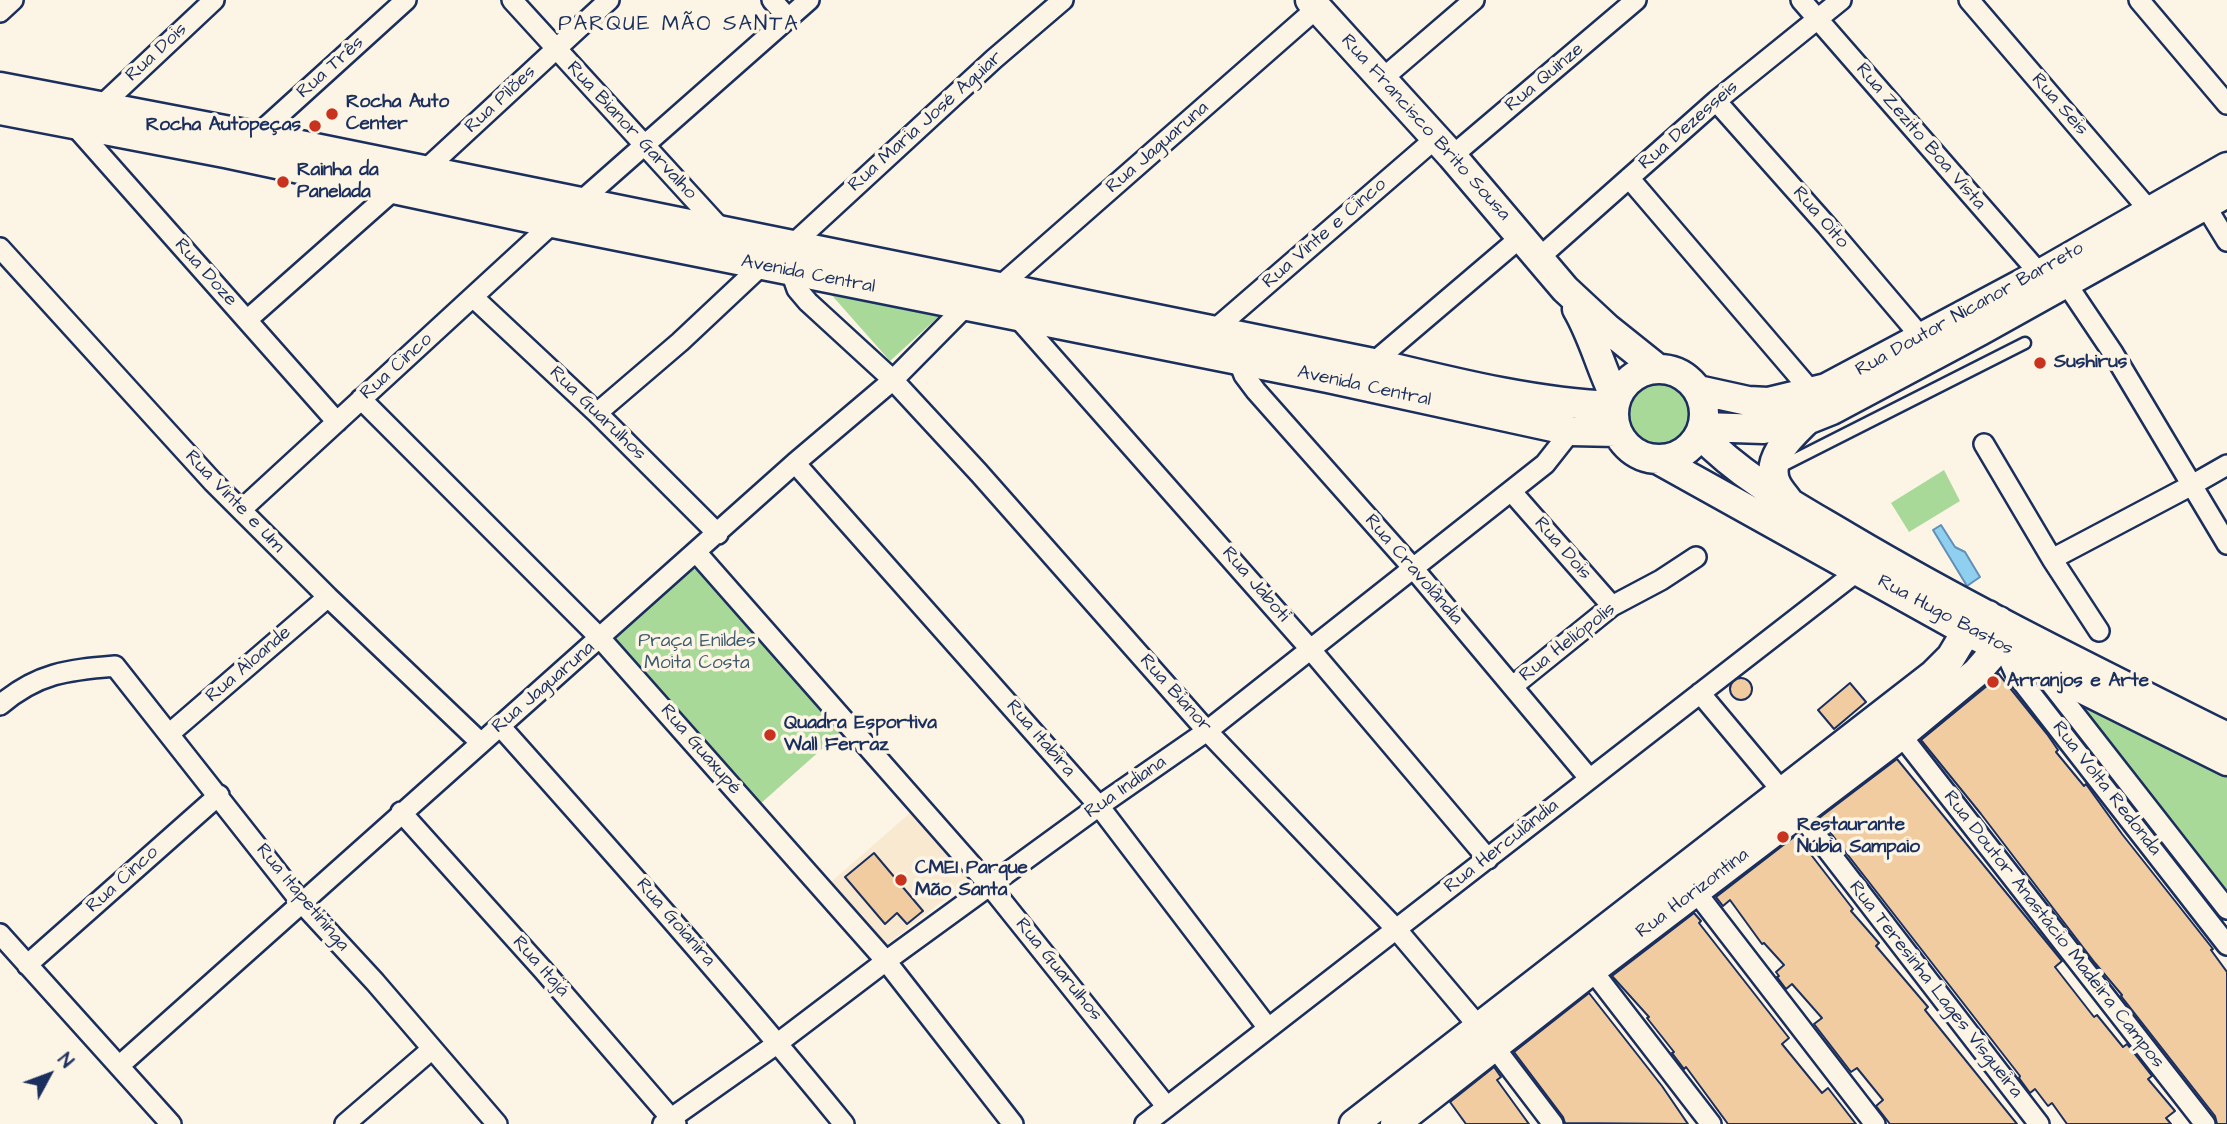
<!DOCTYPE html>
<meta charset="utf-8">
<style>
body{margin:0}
#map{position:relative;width:2227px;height:1124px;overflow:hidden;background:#fcf5e5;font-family:"Architects Daughter",sans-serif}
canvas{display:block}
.north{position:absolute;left:14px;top:1040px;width:70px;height:70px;-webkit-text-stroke:5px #fcf5e5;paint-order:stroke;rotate:49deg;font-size:19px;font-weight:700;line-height:28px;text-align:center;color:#1b2f5e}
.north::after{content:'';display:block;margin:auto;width:24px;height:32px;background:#1b2f5e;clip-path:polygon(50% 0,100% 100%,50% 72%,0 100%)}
</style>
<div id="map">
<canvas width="2227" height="1124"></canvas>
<div class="north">N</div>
</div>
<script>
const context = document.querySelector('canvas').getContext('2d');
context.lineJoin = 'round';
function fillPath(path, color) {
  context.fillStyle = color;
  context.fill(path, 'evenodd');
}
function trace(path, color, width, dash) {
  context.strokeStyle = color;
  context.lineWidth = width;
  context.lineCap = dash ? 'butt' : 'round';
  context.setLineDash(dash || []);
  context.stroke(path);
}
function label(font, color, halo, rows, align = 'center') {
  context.font = font + ' "Architects Daughter",sans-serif';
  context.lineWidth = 7;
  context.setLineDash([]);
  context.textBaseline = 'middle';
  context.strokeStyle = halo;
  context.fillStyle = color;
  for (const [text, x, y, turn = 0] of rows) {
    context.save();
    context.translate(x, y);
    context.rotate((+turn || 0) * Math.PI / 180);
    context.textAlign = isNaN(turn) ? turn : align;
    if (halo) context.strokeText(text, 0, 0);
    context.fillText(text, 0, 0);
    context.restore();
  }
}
fillPath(new Path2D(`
 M910,813L972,878L886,945L831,882Z`), '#f8e9d0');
fillPath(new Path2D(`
 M821,283L947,309L890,361Z
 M1624 415a36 36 0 1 1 72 0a36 36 0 1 1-72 0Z
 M1944,470L1960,501L1909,532L1891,503Z
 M693,564L841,732L759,805L610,637Z
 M2066,693L2227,777V900Z`), '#a8d999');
const water = new Path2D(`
 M1941,525L1955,547L1965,552L1980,577L1967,586L1933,530Z`);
fillPath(water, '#8fcff0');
trace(water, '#618fb6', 2);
const building = new Path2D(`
 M1998,673L2047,734L2058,750L2056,752L2084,786L2086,784L2122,834L2213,949L2211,950L2227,972V1124H2217L2215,1116L2121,996L2122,995L2095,963L1981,814L1921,740L1988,685Z
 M1730 689a11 11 0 1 1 22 0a11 11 0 1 1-22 0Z
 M1850,683L1866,702L1834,729L1818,710Z
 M1897,759L2062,961L2055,967L2094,1017L2097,1015L2123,1047L2127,1044L2152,1076L2148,1079L2175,1111L2166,1118L2171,1124H2067L2052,1103L2048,1106L2035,1089L2030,1093L2019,1078L2020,1076L1819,818Z
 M1799,833L1805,841L1802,843L1853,909L1851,911L1879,943L1876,946L1928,1007L1925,1010L2017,1124H1890L1876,1106L1883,1100L1857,1068L1851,1072L1814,1024L1822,1018L1792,984L1786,989L1777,977L1779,976L1776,972L1784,965L1764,943L1762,944L1730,900L1723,906L1716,897Z
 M874,853L923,911L907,924L897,913L885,924L845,877Z
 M1694,913L1701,921L1699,923L1789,1038L1782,1044L1822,1093L1828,1088L1856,1124H1728L1686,1067L1684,1069L1672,1053L1674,1052L1647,1018L1649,1017L1612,976Z
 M1589,993L1662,1086L1688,1124L1565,1123L1563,1117L1514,1052Z
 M1494,1067L1501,1077L1497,1080L1529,1124H1466L1450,1102Z`);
fillPath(building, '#f0cca0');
trace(building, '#1b2f5e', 2);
const lane = new Path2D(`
 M1780,467L2025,343`);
const street = new Path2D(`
 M512,0L723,231
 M772,0L788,18
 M1801,0L2040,274
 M1969,0L2149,210
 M2139,0L2227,104
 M0,12L13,0
 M1382,79L1474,0
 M1716,101L1827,226L1922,338
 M100,107L214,0
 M73,124L337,422
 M256,136L406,0
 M1452,156L1636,0
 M424,171L609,0
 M1629,178L1812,392
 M580,202L809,0
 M2205,205L2227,241
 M791,246L994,59L1063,0
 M0,248L213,482L328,597L481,743
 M1540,257L1716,101L1841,0
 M791,272L797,289L808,302L893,380L979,473L1207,731L1397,930L1479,1027L1553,1124
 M2066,283L2113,353L2227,544
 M998,288L1317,8
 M473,297L597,413L718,534
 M1017,317L1311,650L1488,859
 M247,320L395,189
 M1213,331L1436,138
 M1239,362L1244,375L1256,391L1413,568L1589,778
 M1373,363L1521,237
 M361,399L600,638L886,961L1013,1124
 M597,413L680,342L762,265
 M1984,444L2052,559L2099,631
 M795,463L1099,806L1268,1028
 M1511,491L1612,606
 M241,510L553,223
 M696,552L990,886L1167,1107
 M2052,559L2192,485L2227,465
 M2010,647L2008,650L2010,662L2015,673L2227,945
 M2045,671L2052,685L2227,909
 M1513,686L1612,606L1661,580L1696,557
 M1700,693L1782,791L2039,1124
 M0,705C38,673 67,670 115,666L301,902L375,982L497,1124
 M500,726C617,857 733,988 844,1124
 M169,734L328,597
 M1901,735L2205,1124
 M401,812L543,970L676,1124
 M1696,892L1875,1124
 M0,934L171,1124
 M27,965L219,795
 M1592,970L1711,1124
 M119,1066L795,463L893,380L966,306
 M345,1124L432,1049
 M663,1124L778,1043L886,961L1099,806L1207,731L1545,464L1571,431
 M1145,1124L1859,570`);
const secondary = new Path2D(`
 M1310,0L1452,156L1565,289L1608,329L1658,369
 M0,87L256,136L1373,363C1452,382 1533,403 1614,406
 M0,110L225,153L553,223L1328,378L1571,431L1617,432
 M1577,309C1594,338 1601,370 1616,399
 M1614 414a45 45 0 1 1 90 0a45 45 0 1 1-90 0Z
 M1698,390L1748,401L1768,402L1826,388L2040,274L2227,167
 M1703,427L1763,429L1807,420L1832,410L1980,331L2227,193
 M1700,434C1742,478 1795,506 1847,537C1970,610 2099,673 2227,737
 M1659,460L1966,631L2227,761
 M1789,502C1785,496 1779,490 1776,483C1765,458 1792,435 1807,420
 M1354,1124L1934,674L1951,657L1972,622L1988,615
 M1395,1124L1592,970L1901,735L1977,672L1990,657L1996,645L1999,621`);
trace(lane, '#1b2f5e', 15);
trace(street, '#1b2f5e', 24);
trace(secondary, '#1b2f5e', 33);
trace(lane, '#fcf5e5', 10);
trace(street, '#fcf5e5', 19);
trace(secondary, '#fcf5e5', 28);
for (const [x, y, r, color] of [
 [332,114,7,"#c8321e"],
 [315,126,7,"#c8321e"],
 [283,182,7,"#c8321e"],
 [2040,363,7,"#c8321e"],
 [1993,682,7,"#c8321e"],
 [770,735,7,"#c8321e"],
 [1783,837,7,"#c8321e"],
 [901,880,7,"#c8321e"]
]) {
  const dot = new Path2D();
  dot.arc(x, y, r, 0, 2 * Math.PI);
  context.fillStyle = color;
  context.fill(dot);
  trace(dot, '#fcf5e5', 2.5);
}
label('19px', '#1b2f5e', '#fcf5e5', [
 ["Rua Dois",157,53,-43],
 ["Rua Três",331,68,-42],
 ["Rua Quinze",1545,78,-40],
 ["Rua Pilões",501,100,-43],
 ["Rua Seis",2059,105,49],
 ["Rua Maria José Aguiar",926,122,-42],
 ["Rua Dezesseis",1689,126,-41],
 ["Rua Francisco Brito Sousa",1425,128,48],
 ["Rua Bianor Garvalho",631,131,47],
 ["Rua Zezito Boa Vista",1920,137,49],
 ["Rua Jaguaruna",1158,148,-41],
 ["Rua Oito",1820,218,49],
 ["Rua Vinte e Cinco",1325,234,-41],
 ["Rua Doze",205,273,48],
 ["Avenida Central",808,275,11],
 ["Rua Doutor Nicanor Barreto",1970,310,-29],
 ["Rua Cinco",397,367,-42],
 ["Avenida Central",1364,387,12],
 ["Rua Guarulhos",597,414,44],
 ["Rua Vinte e Um",234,502,46],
 ["Rua Dois",1562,549,49],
 ["Rua Cravolândia",1413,570,49],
 ["Rua Jaboti",1255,585,49],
 ["Rua Hugo Bastos",1945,616,28],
 ["Rua Heliópolis",1568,643,-38],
 ["Rua Aloande",249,665,-41],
 ["Rua Jaguaruna",544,688,-41],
 ["Rua Bianor",1175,694,48],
 ["Rua Itabira",1040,739,49],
 ["Rua Guaxupé",700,750,49],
 ["Rua Indiana",1126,788,-35],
 ["Rua Volta Redonda",2106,789,52],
 ["Rua Herculândia",1502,847,-38],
 ["Rua Cinco",123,880,-42],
 ["Rua Horizontina",1693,894,-37],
 ["Rua Itapetininga",302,898,50],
 ["Rua Goianira",675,923,49],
 ["Rua Doutor Anastácio Madeira Campos",2053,930,52],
 ["Rua Itajá",540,967,48],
 ["Rua Guarulhos",1058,970,51],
 ["Rua Teresinha Lages Visgueira",1935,990,52]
]);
label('bold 19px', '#1b2f5e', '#fcf5e5', [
 ["Rocha Auto",346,103],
 ["Center",346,125],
 ["Rocha Autopeças",301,126,"right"],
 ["Rainha da",297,171],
 ["Panelada",297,193],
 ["Sushirus",2054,363],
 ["Arranjos e Arte",2007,682],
 ["Quadra Esportiva",784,724],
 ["Wall Ferraz",784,746],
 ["Restaurante",1797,826],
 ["Núbia Sampaio",1797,848],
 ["CMEI Parque",915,869],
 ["Mão Santa",915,891]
], 'left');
label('19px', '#3e5a6d', '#fcf5e5', [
 ["Praça Enildes",697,642],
 ["Moita Costa",697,664]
]);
context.letterSpacing = '2px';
label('21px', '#1b2f5e', '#fcf5e5', [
 ["PARQUE MÃO SANTA",679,26]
]);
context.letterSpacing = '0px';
</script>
